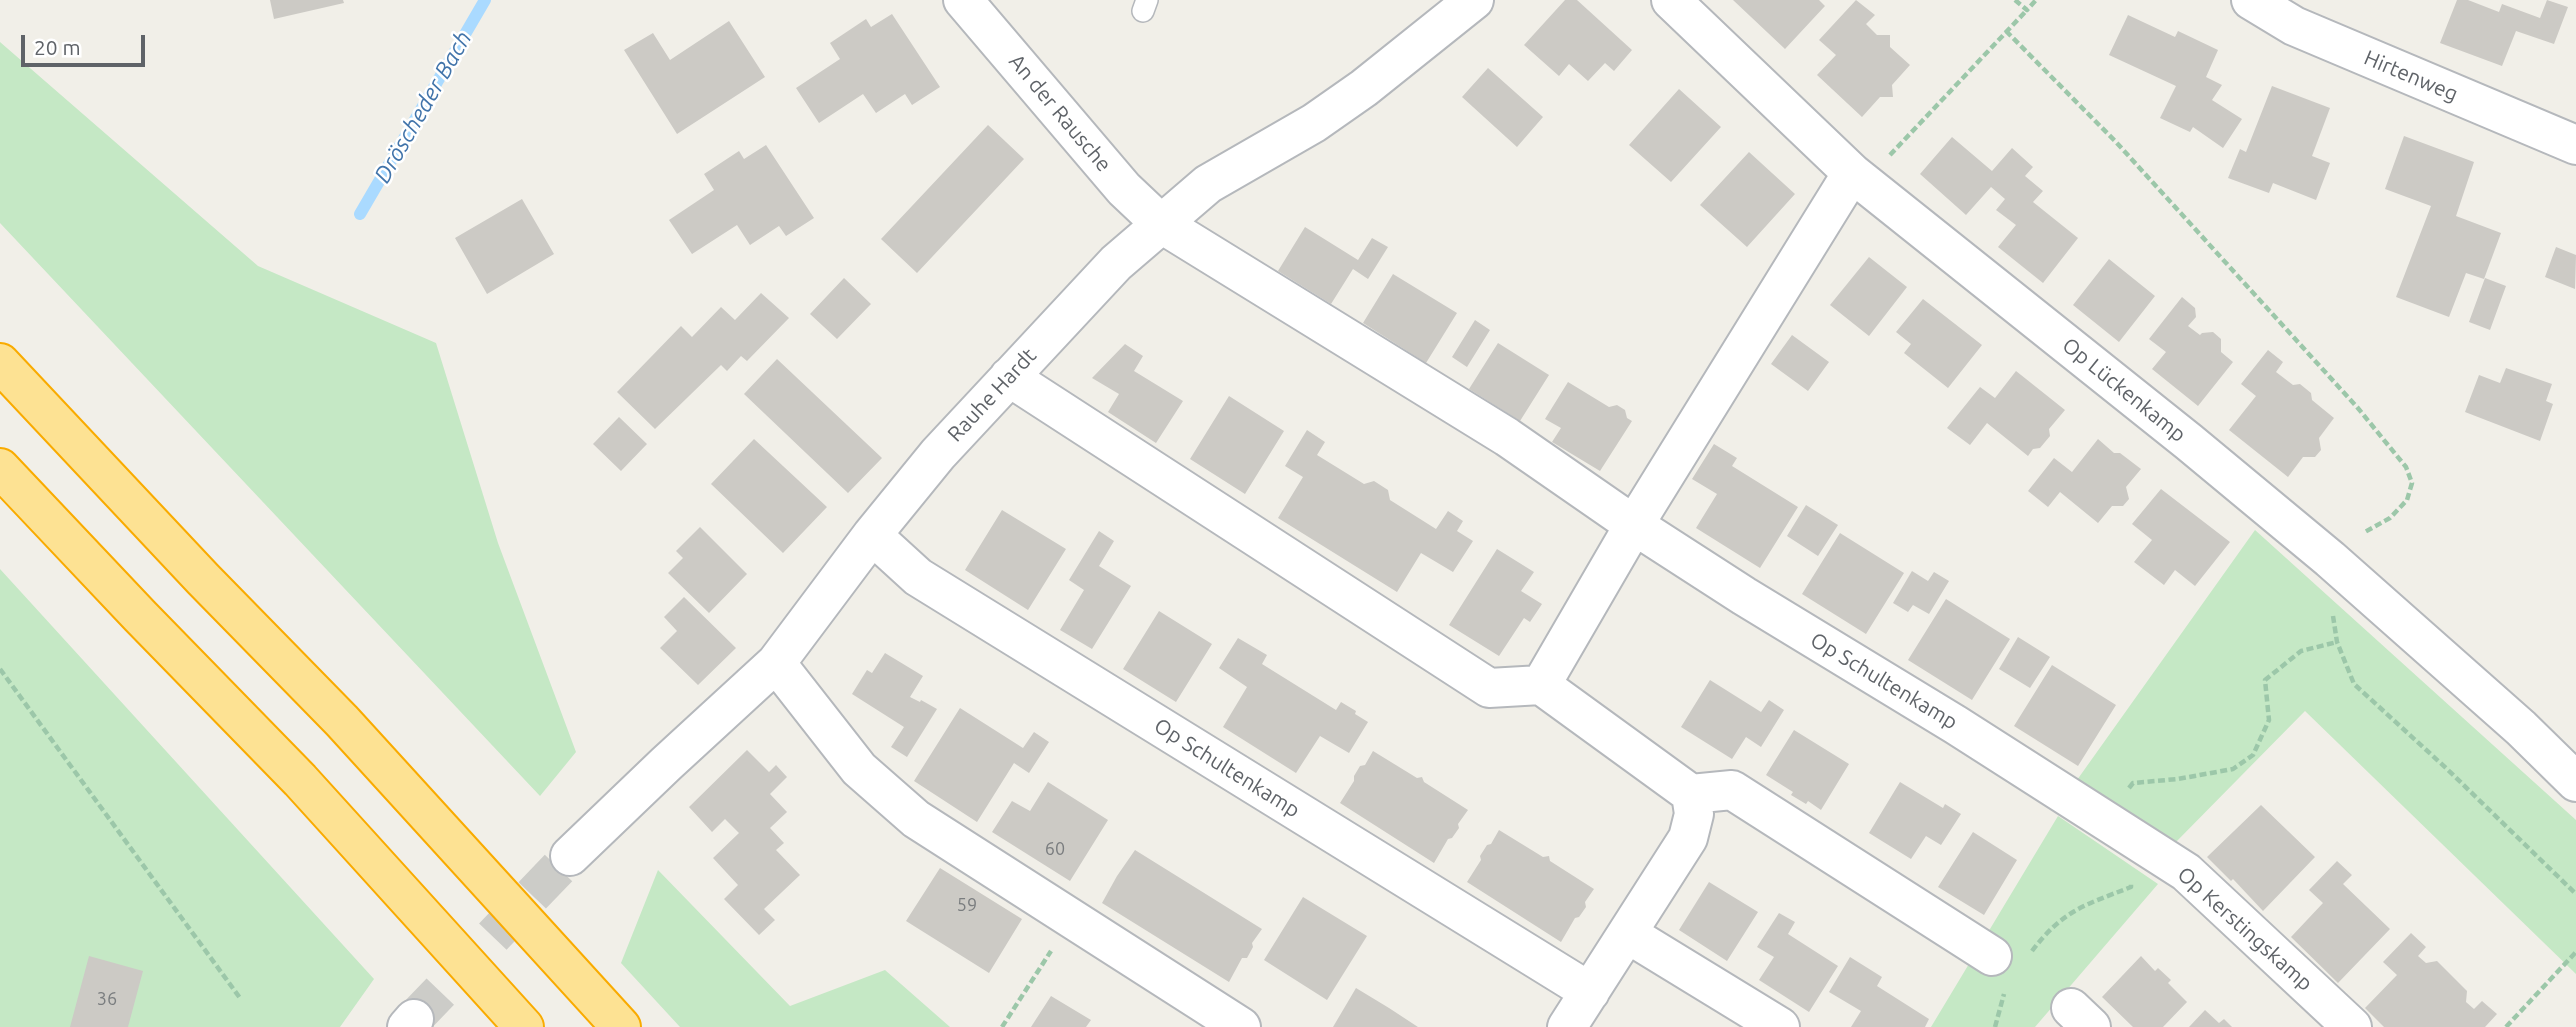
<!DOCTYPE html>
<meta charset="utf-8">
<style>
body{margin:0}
#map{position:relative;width:2576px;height:1027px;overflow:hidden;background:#f1efe8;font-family:Ubuntu,sans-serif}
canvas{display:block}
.scale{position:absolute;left:21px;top:35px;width:124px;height:32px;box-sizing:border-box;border:4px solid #5f6368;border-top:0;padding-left:9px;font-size:21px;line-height:24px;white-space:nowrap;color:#5f6368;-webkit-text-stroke:5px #fff;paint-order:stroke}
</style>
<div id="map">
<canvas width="2576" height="1027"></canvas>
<div class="scale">20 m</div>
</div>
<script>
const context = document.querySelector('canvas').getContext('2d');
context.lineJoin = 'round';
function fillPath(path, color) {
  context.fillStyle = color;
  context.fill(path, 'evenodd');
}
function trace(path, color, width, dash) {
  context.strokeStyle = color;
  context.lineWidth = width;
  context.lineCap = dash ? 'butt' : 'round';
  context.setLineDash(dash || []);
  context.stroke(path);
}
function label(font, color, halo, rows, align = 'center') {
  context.font = font + ' Ubuntu,sans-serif';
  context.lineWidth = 5;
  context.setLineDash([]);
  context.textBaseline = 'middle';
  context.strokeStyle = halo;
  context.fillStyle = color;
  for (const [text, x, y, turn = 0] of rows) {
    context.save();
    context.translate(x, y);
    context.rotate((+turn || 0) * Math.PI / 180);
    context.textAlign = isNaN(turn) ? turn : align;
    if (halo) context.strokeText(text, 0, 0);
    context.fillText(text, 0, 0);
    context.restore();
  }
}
fillPath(new Path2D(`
 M0,42L258,266L436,343L498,543L576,752L540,796L0,223Z
 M2255,530L2576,820V974L2305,711L2174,844L2077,780Z
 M0,569L374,979L340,1027H0Z
 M2058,816L2158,884L2035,1027H1931Z
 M658,870L790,1006L885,970L950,1027H680L621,963Z`), '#c5e8c5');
trace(new Path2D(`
 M360,214L485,0`), '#aadaff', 12);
fillPath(new Path2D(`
 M270,0H343L344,3L274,19Z
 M1565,0H1577L1632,50L1614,71L1605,63L1588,81L1569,64L1559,76L1524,45Z
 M1733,0H1819L1825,6L1785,49Z
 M1856,0L1875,15L1866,24L1877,35H1890V47L1910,65L1892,85L1893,97H1880L1862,117L1817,75L1836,55L1819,40Z
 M2457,0H2468L2499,12L2502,4L2540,18L2547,0L2568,7L2554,44L2516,31L2502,66L2440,43Z
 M892,14L940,87L912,105L905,94L876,113L863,94L819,123L796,88L840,59L830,43L866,19L871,27Z
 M2128,15L2175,37L2178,31L2218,50L2206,77L2222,85L2212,100L2242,119L2223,148L2193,127L2190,132L2160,118L2176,86L2109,55Z
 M729,21L765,77L677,134L624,50L653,33L670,60Z
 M1488,68L1543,117L1517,147L1462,97Z
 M2272,86L2330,108L2312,156L2330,163L2316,200L2273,183L2269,193L2228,178L2240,149L2246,152Z
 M1679,89L1721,127L1671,182L1629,145Z
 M988,125L1024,159L917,273L881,239Z
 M2404,136L2474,162L2456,216L2501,233L2484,279L2466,273L2449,317L2396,297L2431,206L2385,189Z
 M1952,137L1992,171L2012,148L2033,167L2025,176L2043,191L2033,202L2078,238L2043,283L1998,247L2016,225L1996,210L2005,199L1991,187L1966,215L1920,174Z
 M766,145L814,218L786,236L779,226L750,245L737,225L692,254L669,220L714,190L704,174L739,151L744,159Z
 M1749,152L1795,194L1747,247L1700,205Z
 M522,199L554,254L487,294L455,238Z
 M1305,227L1358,260L1372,238L1388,247L1368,279L1353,269L1331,304L1278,271Z
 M2556,247L2576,255L2575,289L2545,277Z
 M1869,257L1907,287L1869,336L1830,305Z
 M2109,259L2155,296L2119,342L2073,305Z
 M1393,274L1457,313L1426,363L1363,323Z
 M844,278L871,304L837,339L810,314Z
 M2485,278L2506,286L2490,330L2469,322Z
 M761,293L789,318L747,361L741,356L727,371L721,365L655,429L617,392L681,326L692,337L721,307L735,320Z
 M2182,297L2195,308L2196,317L2188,326L2200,335L2202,333L2213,332L2221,339V352L2233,362L2198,406L2152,369L2166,352L2149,339Z
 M1923,299L1982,345L1948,388L1904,353L1911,344L1896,332Z
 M1475,320L1490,330L1467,367L1452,357Z
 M1792,335L1829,362L1808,391L1771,364Z
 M1498,343L1549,375L1520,421L1469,389Z
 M1125,344L1143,356L1134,371L1183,401L1156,443L1108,412L1119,394L1092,378Z
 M2268,350L2283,362L2276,372L2293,385L2300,384L2311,393L2312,400L2334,418L2319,438L2321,450L2315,457H2303L2288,477L2229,430L2256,396L2241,384Z
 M777,359L882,458L848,493L744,394Z
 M2506,368L2552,384L2546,401L2553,404L2540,441L2465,412L2479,375L2500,383Z
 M2016,371L2065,410L2049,429L2050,436L2040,448L2033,449L2028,456L1987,423L1970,445L1947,428L1980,387L1995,398Z
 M1568,382L1609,407L1617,405L1625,410L1627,418L1632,421L1600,471L1552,442L1561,428L1545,419Z
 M1229,396L1284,431L1245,494L1190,459Z
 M619,417L647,444L621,471L593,444Z
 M1307,430L1325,442L1317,455L1364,484L1374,481L1388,490L1390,500L1436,529L1448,511L1463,521L1457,531L1473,541L1453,572L1421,553L1397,592L1278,518L1303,477L1285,466Z
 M754,439L827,507L783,553L711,484Z
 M2098,439L2114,453H2120L2141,469L2126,487L2129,499L2123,506H2112L2098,523L2060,492L2048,507L2028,491L2054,458L2072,472Z
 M1714,444L1737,458L1732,466L1798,507L1760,568L1696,528L1717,494L1692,479Z
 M2161,489L2230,542L2195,586L2175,570L2164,585L2134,562L2152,540L2132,524Z
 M1806,505L1838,525L1818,556L1787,536Z
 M1002,510L1066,549L1028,610L965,570Z
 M700,527L747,574L709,613L668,573L683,558L676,551Z
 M1099,531L1114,541L1099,566L1131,586L1092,649L1060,630L1084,590L1069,580Z
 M1840,533L1904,573L1866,634L1802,594Z
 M1497,549L1534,572L1521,591L1542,604L1530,622L1524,618L1499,656L1449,625Z
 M1912,571L1928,581L1934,572L1949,581L1929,614L1913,605L1908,612L1893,603Z
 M684,597L736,648L698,685L660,648L677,631L664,617Z
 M1946,599L2010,639L1972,700L1908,660Z
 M1159,611L1212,644L1176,702L1123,669Z
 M2018,637L2050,657L2030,688L1999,669Z
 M1238,638L1267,655L1262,664L1336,710L1341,702L1356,711L1355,714L1368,722L1349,753L1320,736L1296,773L1223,727L1247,687L1219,668Z
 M885,653L923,676L910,697L920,702L921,700L937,709L907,757L891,747L904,727L852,694L867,670L872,673Z
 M2052,665L2116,705L2078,766L2014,726Z
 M1710,680L1761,712L1769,700L1784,710L1761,747L1746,737L1732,759L1681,727Z
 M960,708L1023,748L1034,732L1049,742L1029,773L1014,763L977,822L914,781Z
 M1794,730L1849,764L1821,810L1808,801L1806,804L1791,795L1793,792L1766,775Z
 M747,750L769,772L776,765L787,777L770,794L787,812L770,828L784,843L776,850L800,875L764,909L775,920L759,935L724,899L738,885L713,858L739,833L725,819L712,832L689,807Z
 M1373,751L1417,778L1422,777L1424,782L1468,810L1458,824L1459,828L1452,838L1448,839L1434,863L1340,803L1354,781V776L1360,766L1365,765Z
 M1048,782L1108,820L1070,881L992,832L1012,801L1030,811Z
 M1900,782L1943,808L1945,804L1961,814L1941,845L1926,836L1911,859L1869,833Z
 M2261,805L2315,857L2263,911L2233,879L2231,881L2207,857Z
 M1499,830L1543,857L1549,856L1550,861L1594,889L1585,902L1586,907L1579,917L1575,918L1561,942L1467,882L1481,860L1480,856L1487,845L1491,844Z
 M1973,832L2017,860L1984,915L1938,887Z
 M1135,850L1262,929L1252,943L1253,947L1247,958H1242L1229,982L1102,903L1117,876Z
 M2337,861L2352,875L2343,884L2390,929L2338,983L2291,937L2323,903L2309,890Z
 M940,868L1022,919L989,973L906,921Z
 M1709,882L1758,912L1727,961L1679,930Z
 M1303,897L1367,936L1327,1000L1264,960Z
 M1779,913L1795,922L1788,934L1838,966L1809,1012L1759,980L1774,957L1757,947Z
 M2411,933L2426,947L2418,956L2426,963L2437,961L2467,991L2466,1002L2474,1009L2482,1001L2497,1014L2485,1027H2384L2365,1008L2397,975L2383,962Z
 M89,956L143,971L128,1027H70Z
 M2141,956L2155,971L2158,968L2171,980L2168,983L2187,1002L2163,1027H2133L2102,997Z
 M1850,957L1882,977L1877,986L1929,1019L1925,1027H1851L1861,1011L1829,992Z
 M1356,988L1389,1008L1418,1027H1333Z
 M1051,996L1091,1020L1086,1027H1031Z
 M2205,1010L2219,1023L2224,1019L2232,1027H2189Z`), '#cccac5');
trace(new Path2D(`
 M414,1019L570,856`), '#ccccc8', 38, [38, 19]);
const service = new Path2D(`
 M1143,11L1147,0`);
const minor = new Path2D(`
 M963,0L1124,189L1160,223L1507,437L1634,525L1744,596L1956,725L2186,872L2352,1027
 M1671,0L1852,173L2189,442L2330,559L2521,728L2576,782
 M2251,0L2294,26L2576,145
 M1009,377L1489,688L1541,685
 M872,535L918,577L1590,992
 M776,663L859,769L916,819L1241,1027
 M1691,794L1732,790L1992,956
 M570,856L666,764L776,663L872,535L938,454L1116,263L1208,184L1314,123L1364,88L1474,0
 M1628,934L1780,1027
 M2071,1008L2091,1027
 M407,1027L414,1019
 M1567,1027L1688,838L1694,814L1691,794L1541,685L1634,525L1852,173`);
const motorway = new Path2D(`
 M0,363L203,579L342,721L621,1027
 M0,468L140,616L300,780L524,1027`);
trace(service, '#b5b8bc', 24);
trace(minor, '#b5b8bc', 42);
trace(motorway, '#f9ab00', 42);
trace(new Path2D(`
 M2015,0L2027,10L2036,0
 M2006,31L2116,142L2357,407L2406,467L2412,483L2407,500L2390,518L2363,533
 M1890,155L2027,10
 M2333,616L2337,642L2354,684L2446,768L2576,894
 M0,669L240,998
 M2129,788L2133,783L2178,779L2233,769L2253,755L2269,720L2265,680L2301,651L2337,642
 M2032,951C2063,910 2085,905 2131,887V883
 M1002,1027L1051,951
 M1995,1027L2004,994
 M2506,1027L2576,952`), '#9cc7a9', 4.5, [7, 3.5]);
trace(service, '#fff', 21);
trace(minor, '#fff', 38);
trace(motorway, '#fde293', 38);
label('18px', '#7a7d7f', null, [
 ["60",1055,849],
 ["59",967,905],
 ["36",107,999]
]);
label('21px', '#5f6368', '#fff', [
 ["Hirtenweg",2411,76,23],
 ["An der Rausche",1060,113,50],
 ["Op Lückenkamp",2124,390,39],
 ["Rauhe Hardt",992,395,-47],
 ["Op Schultenkamp",1884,681,31],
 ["Op Schultenkamp",1227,768,32],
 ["Op Kerstingskamp",2245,929,42]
]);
label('italic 23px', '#4174aa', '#fff', [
 ["Dröscheder Bach",423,107,-60]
]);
</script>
